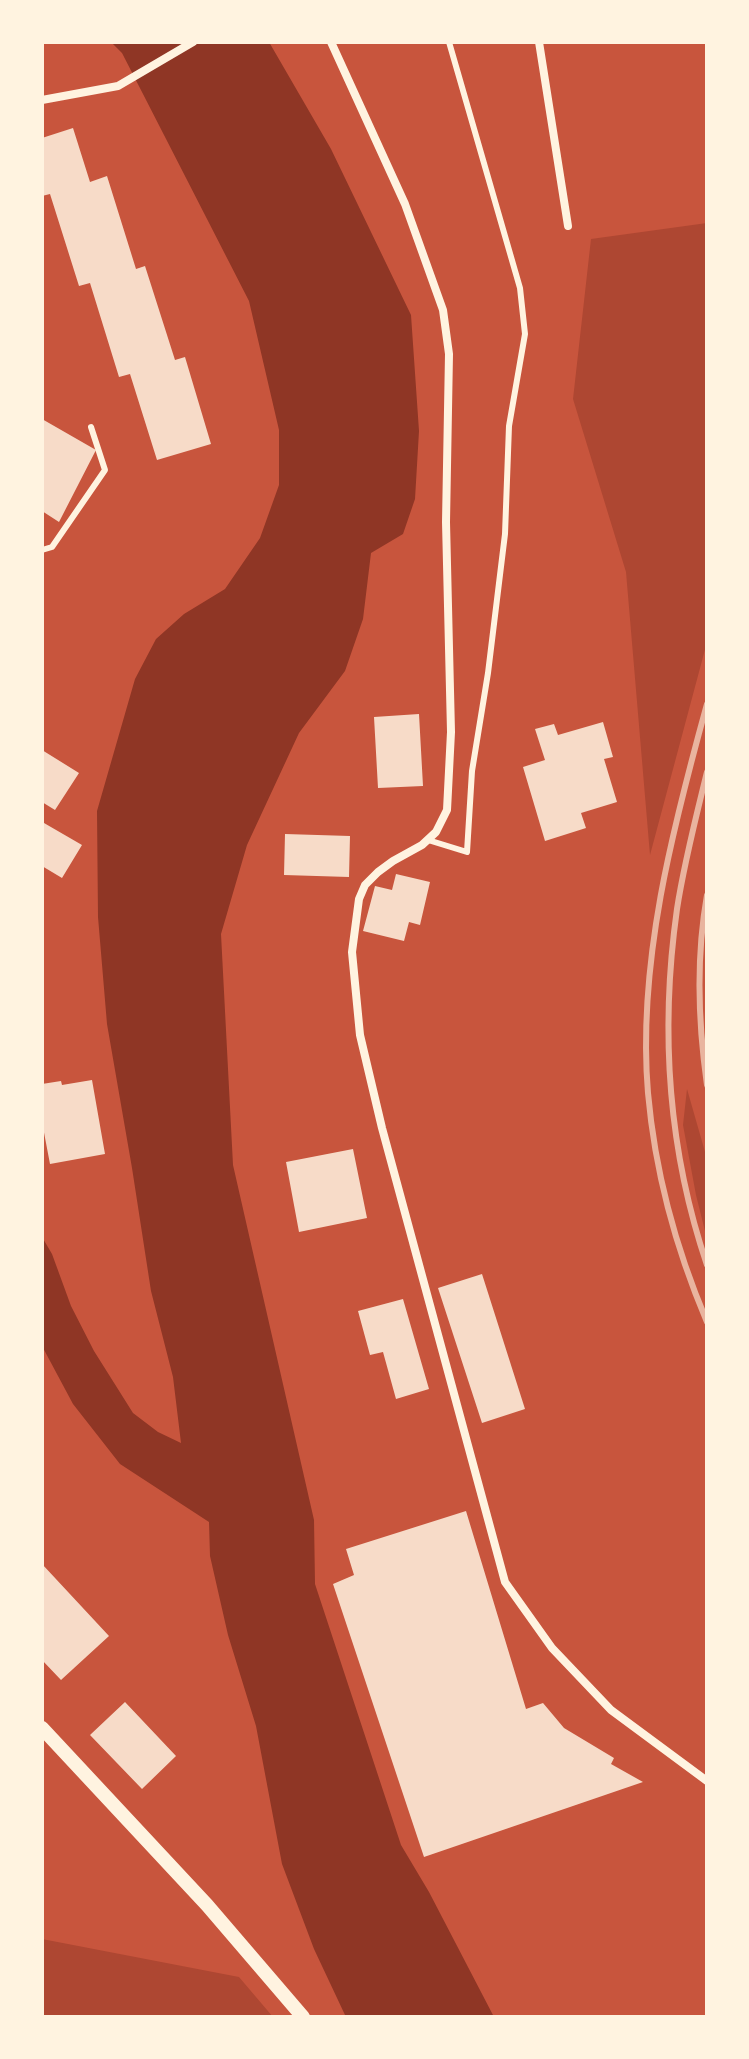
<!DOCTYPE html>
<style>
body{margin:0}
#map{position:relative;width:749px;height:2059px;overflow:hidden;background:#c8553d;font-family:Jost,sans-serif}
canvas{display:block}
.frame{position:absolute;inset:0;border:44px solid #fff3e0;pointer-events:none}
</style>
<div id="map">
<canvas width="749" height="2059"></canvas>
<div class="frame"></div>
</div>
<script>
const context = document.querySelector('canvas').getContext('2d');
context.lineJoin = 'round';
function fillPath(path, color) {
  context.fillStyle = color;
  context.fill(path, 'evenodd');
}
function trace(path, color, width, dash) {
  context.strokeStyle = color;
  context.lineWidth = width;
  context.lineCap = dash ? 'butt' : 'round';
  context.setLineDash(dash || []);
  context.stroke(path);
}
fillPath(new Path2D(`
 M707,223V642L650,855L626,572L573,399L591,239Z
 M687,1089L707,1159V1239L696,1195L683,1125Z
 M42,1939L239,1977L273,2017H42Z`), '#ae4732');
fillPath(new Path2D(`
 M111,42H269L331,149L411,315L419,431L415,499L403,534L371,553L363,619L345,671L299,733L247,845L221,934L233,1165L314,1520L315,1584L401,1845L429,1892L494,2017H347L345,2015L314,1949L282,1864L256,1726L228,1635L210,1556L209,1522L120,1464L73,1404L42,1346V1237L52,1254L71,1306L94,1351L133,1413L158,1432L181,1443L173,1377L151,1291L132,1168L107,1024L98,917L97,811L135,679L156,639L184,614L225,589L260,538L279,485V430L249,301L122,53Z`), '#8f3625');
fillPath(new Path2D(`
 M73,128L90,182L107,176L136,269L145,266L175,360L185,357L211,444L157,460L130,374L119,377L90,283L79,286L50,194L42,196V138Z
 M42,419L96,450L59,522L42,511Z
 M419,714L423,786L378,788L374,717Z
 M603,722L613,757L604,759L617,802L581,813L586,828L545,841L523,767L545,760L535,729L554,724L558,735Z
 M42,750L79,773L55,810L42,802Z
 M44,823L82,845L62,878L42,866V825Z
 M285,834L350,836L349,877L284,875Z
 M396,874L430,882L420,925L409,922L404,941L363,931L375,886L392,890Z
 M92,1080L105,1154L50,1164L42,1122V1084L61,1081L62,1085Z
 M353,1149L367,1218L299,1232L286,1162Z
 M482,1274L525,1409L482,1423L438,1288Z
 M403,1299L429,1389L396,1399L383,1352L370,1355L358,1311Z
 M466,1511L526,1709L543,1703L564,1728L614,1758L611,1764L643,1782L424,1857L333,1584L354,1575L346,1549Z
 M42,1564L109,1636L61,1680L42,1660Z
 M125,1702L176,1756L142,1789L90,1735Z`), '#f7dbc8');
trace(new Path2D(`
 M42,550L52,547L105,470L91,427
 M428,840L467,852L472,771L488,673L505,534L509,426L525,334L520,288L449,42`), '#fff3e0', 6);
trace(new Path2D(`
 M331,42L405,204L443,310L449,354L446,522L451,732L447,810L436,832L422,845L393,861L378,872L365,885L359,899L352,952L360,1035L382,1128L505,1582L552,1648L611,1710L707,1781
 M539,42L568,226
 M42,100L118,86L193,42`), '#fff3e0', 8);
trace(new Path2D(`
 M42,1728L207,1905L303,2017`), '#fff3e0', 14);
trace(new Path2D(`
 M707,704C673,827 637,964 648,1093C655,1172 676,1249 707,1322
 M707,772C696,817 684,863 677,909C660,1029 668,1150 707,1265
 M707,895C696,957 698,1022 707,1085`), '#e9b49f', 6);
</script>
